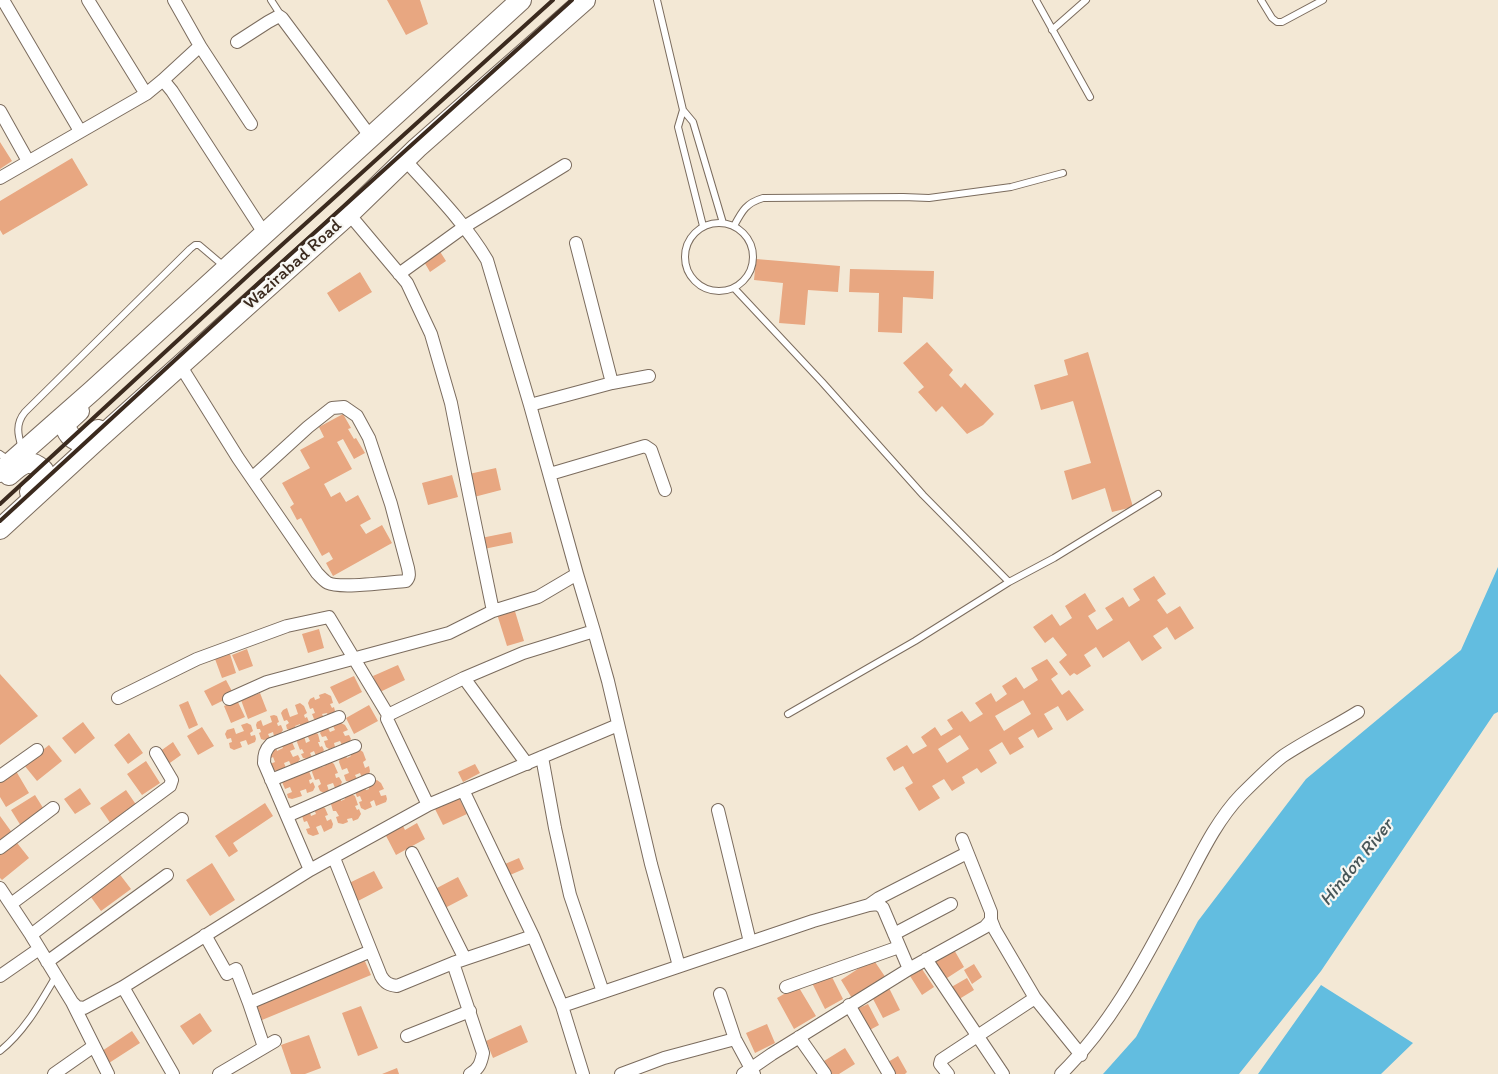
<!DOCTYPE html>
<style>
body{margin:0}
canvas{display:block;background:#f3e8d5}
</style>
<canvas width="1498" height="1074"></canvas>
<script>
const context = document.querySelector('canvas').getContext('2d');
context.lineJoin = 'round';
function fillPath(path, color) {
  context.fillStyle = color;
  context.fill(path, 'evenodd');
}
function trace(path, color, width, dash) {
  context.strokeStyle = color;
  context.lineWidth = width;
  context.lineCap = dash ? 'butt' : 'round';
  context.setLineDash(dash || []);
  context.stroke(path);
}
function label(font, color, halo, rows, align = 'center') {
  context.font = font + ' Itim,sans-serif';
  context.lineWidth = 4.5;
  context.setLineDash([]);
  context.textBaseline = 'middle';
  context.strokeStyle = halo;
  context.fillStyle = color;
  for (const [text, x, y, turn = 0] of rows) {
    context.save();
    context.translate(x, y);
    context.rotate((+turn || 0) * Math.PI / 180);
    context.textAlign = isNaN(turn) ? turn : align;
    if (halo) context.strokeText(text, 0, 0);
    context.fillText(text, 0, 0);
    context.restore();
  }
}
fillPath(new Path2D(`
 M1498,567V712L1494,714L1321,971L1239,1074H1103L1136,1037L1198,921L1306,779L1461,650Z
 M1321,985L1413,1043L1381,1074H1258Z`), '#62bde0');
fillPath(new Path2D(`
 M387,0H420L428,24L406,35Z
 M0,142L12,161L0,169Z
 M72,158L88,185L3,235L0,230V201Z
 M439,250L446,261L430,272L423,260Z
 M756,259L840,266L838,292L808,290L805,325L779,323L783,283L754,280Z
 M850,269L934,271L933,299L903,297L902,333L878,332L879,293L849,292Z
 M360,272L372,292L339,312L327,293Z
 M927,342L953,370L949,375L961,388L965,383L994,414L983,425L967,434L942,406L936,412L918,392L924,387L903,363Z
 M1088,352L1133,507L1112,512L1105,488L1072,500L1064,471L1091,463L1073,401L1041,410L1034,385L1068,375L1064,360Z
 M343,414L351,428L348,429L354,439L356,438L365,453L354,459L343,439L337,442L352,469L324,484L331,497L340,492L346,502L358,495L371,519L360,525L366,534L382,525L392,543L333,576L326,563L333,559L329,552L322,556L301,518L297,520L290,507L294,504L282,483L310,468L300,450L324,437L319,427Z
 M496,468L501,490L474,497L469,474Z
 M452,475L458,497L428,505L422,483Z
 M511,532L513,543L484,549L481,538Z
 M1154,576L1166,594L1157,600L1167,614L1180,606L1194,628L1175,640L1167,627L1153,636L1162,648L1142,661L1129,641L1103,658L1096,647L1084,655L1091,666L1077,675L1074,673L1070,676L1059,662L1067,655L1053,637L1045,643L1033,627L1052,614L1060,626L1072,618L1065,606L1085,593L1096,611L1088,616L1097,630L1113,620L1105,608L1123,597L1129,607L1140,600L1133,589Z
 M514,608L524,641L507,646L497,614Z
 M319,629L324,648L308,653L302,634Z
 M247,649L253,666L239,671L232,655Z
 M230,654L236,673L222,678L215,659Z
 M1047,659L1058,674L1051,679L1062,695L1069,690L1084,710L1067,721L1058,706L1044,714L1053,729L1038,738L1033,729L1018,738L1024,747L1010,755L1002,742L989,750L997,763L981,773L977,768L962,777L965,783L952,791L944,779L932,786L940,798L919,811L905,788L913,783L903,766L894,771L886,758L907,745L913,754L927,746L921,737L935,727L941,736L953,729L947,720L962,711L970,722L983,714L975,703L991,693L996,702L1007,694L1002,686L1016,677L1024,689L1038,680L1031,668ZM1023,700L1031,714L1004,731L995,716ZM960,735L969,749L947,763L938,749Z
 M398,665L405,680L380,692L373,676Z
 M0,674L38,716L0,745Z
 M354,676L362,692L339,704L330,687Z
 M226,680L234,695L212,706L204,691Z
 M260,693L267,711L248,719L241,700Z
 M325,693L331,696L333,703L330,704L332,708L334,707L335,711L333,715L328,716L327,713L322,714L324,718L318,720L314,719L312,714L315,713L313,708L310,709L308,703L310,699L314,697L315,700L320,698L319,695Z
 M237,700L245,717L231,723L224,706Z
 M188,701L198,725L189,729L179,705Z
 M300,703L304,706L307,713L304,715L305,718L307,717L309,722L307,725L301,728L300,724L295,726L296,730L292,731L287,729L286,725L289,723L287,720L284,721L281,713L283,710L287,708L290,717L298,714L295,705Z
 M369,705L378,721L354,734L346,718Z
 M274,715L277,716L279,722L277,723L278,726L281,725L283,730L281,733L274,736L273,732L268,734L270,738L264,740L261,739L259,733L261,732L260,729H257L256,725L257,722L261,720L263,726L272,722L270,716Z
 M83,722L95,738L75,754L62,738Z
 M247,723L251,725L253,731L250,733L251,736L255,735L256,739L255,742L248,745L246,740L240,742L242,747L234,750L230,748L229,743L232,742L231,738L227,739L225,734L227,730L234,728L236,734L244,731L241,725Z
 M341,723L345,725L348,730L343,732L345,736L349,735L351,739L349,742L342,745L340,741L334,743L335,747L329,749L326,747L324,741L328,740L326,736L322,737L320,733L322,730L328,728L330,732L335,730L333,726Z
 M202,727L214,746L198,755L187,736Z
 M314,732L318,734L320,742H318L320,747L322,746L324,750L322,753L316,756L314,751L310,753L312,757L307,759L303,758L301,754L304,753L302,749L300,750L297,742L298,739L304,736L306,743L310,741L307,735Z
 M129,733L143,753L128,764L114,745Z
 M289,741L292,742L295,749L290,751L293,757L298,755L300,759L298,762L291,765L289,761L284,763L286,768L277,771L273,770L270,764L275,762L273,757L269,759L267,754L276,747L277,751L283,748L281,745Z
 M173,742L181,755L167,765L159,752Z
 M49,745L62,761L37,781L24,765Z
 M359,749L363,752L366,760L363,762L365,768L369,766L370,771L369,774L362,778L360,773L355,775L357,779L350,782L346,781L344,775L349,773L347,768L342,770L339,762L340,757L345,755L347,758L351,756L350,753Z
 M146,761L160,783L142,795L127,774Z
 M330,761L334,764L338,773L335,774L336,778L339,777L342,782L340,786L335,788L333,783L327,785L329,791L324,793L320,791L318,786L321,784L319,779L315,780L312,772L313,768L318,766V768L325,766L324,763Z
 M475,764L480,773L463,782L458,772Z
 M306,769L309,771L312,779L309,780L310,784L313,782L315,787L313,791L307,793L306,789L300,791L302,796L292,799L288,798L287,794L292,792L290,787L285,789L282,782Z
 M16,771L29,793L6,807L0,797V781Z
 M377,780L381,783L384,789L379,791L381,796L386,795L387,799L386,802L376,806L374,800L370,802L372,807L365,810L361,808L359,802L362,801L360,796L357,797L355,792L364,785L366,790L369,789L367,784Z
 M80,788L91,804L75,814L64,799Z
 M126,790L137,806L111,824L100,808Z
 M350,793L355,796L358,805L355,806L357,810L359,809L361,814L358,819L353,821L352,818L347,819L348,822L343,824L338,823L336,817L339,816L336,811H333L331,804L333,799L340,796L341,801L345,799L344,795Z
 M457,794L467,814L443,825L433,805Z
 M35,795L45,811L21,826L11,810Z
 M265,803L273,816L233,843L238,851L229,857L215,836Z
 M319,805L325,808L328,815L325,816L327,821L331,819L333,824L332,828L324,832L321,825L316,827L319,834L313,836L308,834L306,829L310,828L307,821L304,822L302,816L309,809L311,816L316,814L313,807Z
 M0,816L13,834L0,843Z
 M401,822L405,830L417,823L425,839L396,855L384,832Z
 M14,839L29,858L2,880L0,878V850Z
 M519,858L524,869L510,875L505,864Z
 M212,863L235,900L210,916L186,880Z
 M374,871L383,888L356,902L347,884Z
 M118,872L131,889L101,911L88,893Z
 M458,877L468,896L445,908L435,889Z
 M953,948L964,967L944,980L932,962Z
 M364,959L371,975L262,1020L256,1003Z
 M873,959L886,978L853,1000L841,980Z
 M974,964L982,977L972,984L964,970Z
 M922,969L934,987L922,995L910,976Z
 M830,973L843,999L825,1009L812,983Z
 M967,978L974,990L956,1001L948,989Z
 M798,986L816,1016L794,1029L777,998Z
 M889,988L900,1010L883,1018L872,997Z
 M868,1004L879,1025L868,1031L857,1009Z
 M361,1006L378,1048L358,1056L342,1013Z
 M200,1013L212,1031L193,1045L180,1026Z
 M767,1024L775,1043L755,1053L746,1033Z
 M521,1025L528,1042L493,1058L486,1041Z
 M132,1031L140,1043L109,1063L102,1051Z
 M309,1035L321,1068L305,1074H291L281,1045Z
 M845,1048L855,1064L839,1074H832L824,1061Z
 M898,1056L907,1072L905,1074H895L888,1062Z
 M397,1068L399,1074H382Z`), '#e8a781');
const service = new Path2D(`
 M271,0L282,17
 M657,0L683,110L693,122L723,223
 M1036,0L1090,97
 M1261,0L1272,18L1277,22H1282L1323,0
 M1052,30L1086,0
 M683,110L678,127L703,226
 M685 257a34 34 0 1 1 68 0a34 34 0 1 1-68 0Z
 M734,226C742,211 746,203 763,198L903,197L929,198L1011,187L1063,173
 M734,288L822,382L923,495L1009,582L915,641L788,714
 M22,448C18,435 15,424 25,412L190,249L195,245H199L225,267
 M0,454L10,461
 M1009,582L1054,558L1158,494
 M0,1051C25,1031 40,1003 56,976`);
const minor = new Path2D(`
 M3,0L80,131
 M88,0L146,94
 M237,42L268,22L279,16L282,18L370,136
 M200,46L251,124
 M163,80L200,46L174,0
 M0,111L28,161
 M405,160C434,192 465,223 487,260L530,405L577,574L594,631L608,681L651,864L679,966
 M0,178L146,94L163,80L172,91L264,233
 M349,214L407,283L431,334L451,403L469,494L493,611
 M576,243L612,383
 M399,274L464,227L565,165
 M180,365L238,458L317,573C320,576 324,581 328,583C340,589 391,582 406,581C410,577 409,573 408,568L391,504L369,438L357,416L344,407L332,408L308,427L252,478
 M530,405L612,383L649,376
 M550,474L645,446L651,450L665,490
 M464,678L527,764
 M118,698L197,659L287,626L329,617L388,715
 M229,699L267,682L449,633L493,611L538,597L577,574
 M542,757L555,828L570,895L603,992
 M0,776L37,750
 M271,780L355,746
 M463,790L533,936L562,1006L583,1074
 M428,805L387,719L388,715L464,678L523,653L594,631
 M718,810L750,942
 M287,816L369,780
 M0,848L53,808
 M412,853L465,959
 M334,858L381,976C385,983 389,985 397,986L453,963L533,936
 M310,870L264,763C264,755 265,750 271,744L339,717
 M0,888L31,935L72,1002L77,1007L84,1008L123,987L310,870L428,805L618,725
 M11,904L170,786L172,780L156,753
 M869,905L879,898L967,853
 M991,920L995,930L1035,998L1081,1055
 M894,934L951,904
 M31,935L182,819
 M205,935L227,974L236,969L249,1003L264,1047
 M926,959L1003,1074
 M47,962L167,875
 M453,963L483,1053C481,1063 479,1069 470,1074
 M0,976L39,949
 M123,987L173,1074
 M786,987L899,947
 M720,994L735,1039L754,1074
 M72,1002L108,1074
 M249,1003L371,951
 M849,1005L889,1074
 M562,1006L813,921L869,905L878,904L883,908L909,969
 M407,1036L470,1011
 M799,1037L825,1074
 M54,1074L94,1046
 M219,1074L275,1041
 M621,1074L664,1058L735,1039
 M743,1074L772,1054L909,969L985,927L991,920V912L962,839
 M948,1074L940,1064L941,1060L1035,998
 M1061,1074C1115,1021 1148,953 1183,888C1200,856 1216,821 1241,795C1252,784 1271,765 1283,756C1307,740 1334,727 1358,712`);
const trunk = new Path2D(`
 M79,411L66,423C65,433 72,439 81,442L85,440L98,430
 M0,472L92,391L521,0
 M9,475C22,464 28,457 43,470C44,482 39,485 30,492
 M0,529L97,440L349,214L417,148L585,0`);
trace(service, '#7b6c5e', 8);
trace(minor, '#7b6c5e', 14);
trace(trunk, '#7b6c5e', 22);
trace(service, '#fff', 6);
trace(minor, '#fff', 12);
trace(trunk, '#fff', 20);
trace(new Path2D(`
 M0,504L253,271L553,0
 M0,521L261,281L572,0`), '#3b2a1e', 4);
label('18px', '#3b2a1e', '#f6f6f2', [
 ["Wazirabad Road",293,265,-42]
]);
label('italic 19px', '#475658', '#f6f6f2', [
 ["Hindon River",1357,863,-51]
]);
</script>
